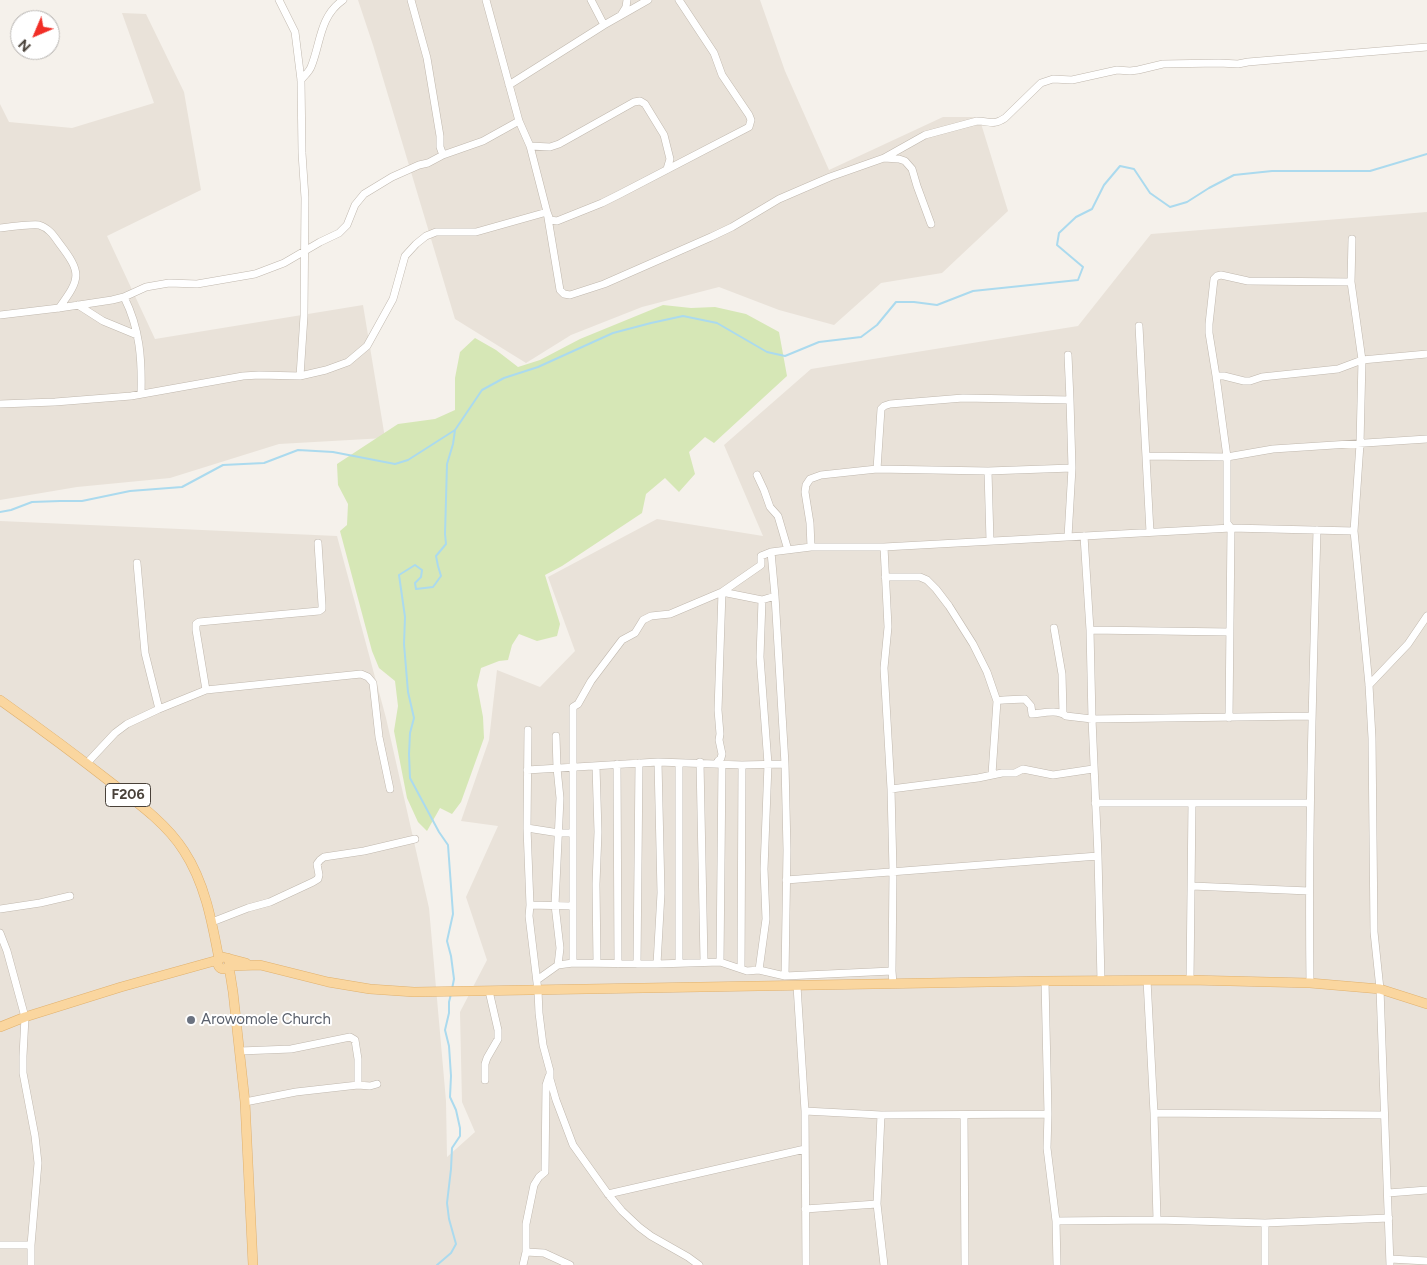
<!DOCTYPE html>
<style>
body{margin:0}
#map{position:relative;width:1427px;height:1265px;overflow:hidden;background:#f5f1eb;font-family:Figtree,sans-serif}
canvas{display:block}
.north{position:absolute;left:10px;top:10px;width:50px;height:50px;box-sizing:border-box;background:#fff;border:1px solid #b6b3b0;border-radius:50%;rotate:225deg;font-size:14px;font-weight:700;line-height:20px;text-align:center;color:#494139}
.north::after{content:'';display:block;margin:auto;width:18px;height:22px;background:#f12e26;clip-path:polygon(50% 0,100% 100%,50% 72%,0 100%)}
</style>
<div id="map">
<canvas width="1427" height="1265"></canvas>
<div class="north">N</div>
</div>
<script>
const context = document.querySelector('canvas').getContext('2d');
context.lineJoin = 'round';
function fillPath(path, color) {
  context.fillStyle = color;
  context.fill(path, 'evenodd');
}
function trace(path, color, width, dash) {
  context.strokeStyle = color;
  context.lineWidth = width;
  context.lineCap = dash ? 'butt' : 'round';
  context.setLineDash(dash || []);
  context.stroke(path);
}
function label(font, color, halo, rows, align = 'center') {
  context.font = font + ' Figtree,sans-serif';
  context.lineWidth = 4;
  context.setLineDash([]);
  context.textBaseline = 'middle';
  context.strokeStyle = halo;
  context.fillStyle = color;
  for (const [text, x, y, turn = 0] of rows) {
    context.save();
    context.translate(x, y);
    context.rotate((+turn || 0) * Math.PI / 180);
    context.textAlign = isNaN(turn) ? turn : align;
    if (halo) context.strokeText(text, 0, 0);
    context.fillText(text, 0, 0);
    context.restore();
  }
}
fillPath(new Path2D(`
 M358,0H760L785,71L829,170L943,117H979L1008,211L942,273L881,283L834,325L779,310L719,287L642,307L571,335L526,363L455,319L373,45Z
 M122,13L146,14L184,92L201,190L107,236L155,339L363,305L385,438L279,444L170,478L77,487L0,500V104L9,122L72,128L154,103Z
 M1427,212V1265H0V521L337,536L386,718L429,908L446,1101L447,1157L475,1132L462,1102L460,1012L487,960L466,897L498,826L461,821L489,740L497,670L540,687L575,651L548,577L657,519L763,536L724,445L811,369L1078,326L1151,234Z`), '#e9e2d9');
fillPath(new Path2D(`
 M663,305L691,308L715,307L746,314L779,332L787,376L714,443L705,437L689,452L695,474L679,492L665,478L646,494L642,513L562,566L545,575L560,624L557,636L537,641L519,634L512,645L508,660L499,661L481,668L477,685L483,717L484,738L461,802L452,814L440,808L427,831L418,822L407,798L394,731L398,706L395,681L379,668L372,651L340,531L347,525L348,504L338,485L337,464L398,424L435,419L455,410V378L460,352L475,338L496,350L518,367L540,360L580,339Z`), '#d6e7b6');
trace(new Path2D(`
 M0,512L11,510L32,502L60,501H82L130,491L182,487L223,465L264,463L298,450L333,452L395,464L408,460L455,430L482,390L504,378L538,367L613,333L651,323L683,316L717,323L767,352L785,356L819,342L861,337L877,325L896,302H914L937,305L973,291L1078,280L1083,267L1057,245L1059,233L1076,217L1092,209L1104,185L1120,166L1134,169L1150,193L1170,207L1187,202L1209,188L1234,175L1272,171H1370L1427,154
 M452,989L454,979L451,956L447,941L453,914L448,845L439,832L410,778L409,754L410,733L414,718L408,692L404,644L405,617L399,575L415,565L422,570L421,577L415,583L416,589L433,587L441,576L438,566L436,556L446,544L445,534L447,464L453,444L455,430
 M437,1265L451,1253L456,1244L449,1219L447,1203L451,1169L452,1148L460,1136V1128L456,1110L450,1097L451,1076L449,1046L445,1030L449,1013V1002L451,994`), '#abdaee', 2);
const minor = new Path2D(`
 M279,0L295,32L301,80L302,153L305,198L304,316L300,376
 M411,0L427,58L440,136V147L443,155
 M486,0L519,121L530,146L547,212L560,290L564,294L570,295L604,284L711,237L732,227L779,199L830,177L884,158L899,159L905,161L912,169L917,186L931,224
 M591,0L604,25
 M621,15L626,7L627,0
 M301,80C304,76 309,72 311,67C321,43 319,17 343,0
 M509,85L604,25L648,0
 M530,146L550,147L559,144L634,102L640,101L645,104L664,135L670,159L667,169
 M884,158L925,135L977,121C990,121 993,126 1005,118L1041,83L1053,79L1072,80L1117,70L1130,71L1138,70L1163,64L1219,63L1238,64L1248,62L1427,47
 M0,228C8,227 34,224 39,225C49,228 54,236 59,243C82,273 81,278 59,308
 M1352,239L1351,282L1362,360L1360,444L1354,531L1369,685L1372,738L1374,932L1380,989L1390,1265
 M124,297C140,329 142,359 141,394
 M78,305L103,321L137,335
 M0,315L59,308L112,300L124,297L146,287L169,283L197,284L255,274L284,263L320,242L339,233L347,225L355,205L364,194L392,177L419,165L428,163L443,155L483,141L519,121
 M1139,326L1150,532
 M1068,355L1070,400L1072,468L1068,537
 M1216,376H1224L1244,381H1250L1262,377L1338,369L1362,360L1427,354
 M0,404L55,402L131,396L243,376L259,375L300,376L326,370L348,362L367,346L393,299L405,256L416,244L426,236L436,232H476L547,212L550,220L557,221L602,203L620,194L749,127L751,120L749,115L722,75L714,53L679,0
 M1146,456L1227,457L1273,449L1427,439
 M877,469L881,409L884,406L890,404L963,398L1070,400
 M988,471L990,541
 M757,475L764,490L770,507L778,516L788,550
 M1084,536L1090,630L1092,719L1098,856L1101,981
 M811,547L810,523L805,492L806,485L810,479L821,475L877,469L988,471L1072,468
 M884,547L888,627L884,668L891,789L893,871L892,971L893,984
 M771,552L775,596L785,764L787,850L785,976
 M137,563L145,653L159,709
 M885,577H920L927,580L936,589L949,606L973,644L987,672L997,701L992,774
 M1054,628L1062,674L1063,713
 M1090,630L1229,632
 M1369,685L1408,644L1427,616
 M206,690L196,630V624L199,622L319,611L322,609V605L318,543
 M997,701C1006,699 1015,700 1025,699L1031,706L1032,714C1043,713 1058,709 1066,716L1092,719L1311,716
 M1229,718L1231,528L1227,523V457L1216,376L1209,333V324L1214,279L1217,276L1221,275L1248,281L1351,282
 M528,730L527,828L530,905L529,916L538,991L539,1013L543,1045L550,1071V1079L556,1100L573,1145L608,1194L622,1211L639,1227L651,1236L688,1257L699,1265
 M556,736L557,768L560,798L555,905L560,948L558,965
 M700,762L704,961
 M87,763L115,733L127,724L159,709L206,690L361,674L368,677L373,683L379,737L390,789
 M679,763V963
 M617,764L618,964
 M596,766L598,832L596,884L597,963
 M527,770L658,762L742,765L785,764
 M891,789L978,778L1002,773H1015L1023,769L1053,775L1093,769
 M1095,803H1310
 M527,828L559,833H573
 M786,880L1098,856
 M1192,886L1309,891
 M530,905L573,906
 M0,909L40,903L70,896
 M212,922L248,908L270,902L313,882L318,879L319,875L317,864L320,860L324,857L364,851L415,839
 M0,933L7,951L25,1017L23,1056V1073L35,1136L38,1163L31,1245V1265
 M720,962L722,764L718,761L721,758L722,754L719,740L720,734L718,710L722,592L761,565V556L771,552L811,547H884L1231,528L1354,531
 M573,963V707L578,704L591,681L622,640L635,633L643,620L651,616L670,614L722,592L762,600L775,596
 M637,964L639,763
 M657,964L661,893L658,762
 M741,968L742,765
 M759,970L766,919L764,869L768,764L760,657L762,600
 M537,980L558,965L573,963L657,964L720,962L747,971L759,970L785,976L892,971
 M1147,980L1154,1113L1157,1220
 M1190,980L1192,803
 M1045,981L1048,1114L1047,1148L1056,1221L1057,1265
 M1310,983C1308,832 1313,681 1317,530
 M797,986L805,1111L806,1265
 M240,1051L291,1049L350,1037L355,1040L358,1059V1085
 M485,1080V1064L487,1058L498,1039V1030L489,991
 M245,1102L296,1092L358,1085L370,1086L377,1084
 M805,1111L881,1115L1048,1114
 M1154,1113L1384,1115
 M881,1115L877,1204L884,1265
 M964,1115L965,1265
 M1388,1193L1427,1190
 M608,1194L805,1149
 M805,1209L877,1204
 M1056,1221L1157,1220L1265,1223L1389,1218
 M1265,1223V1265
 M0,1245H31
 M526,1252L544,1253L570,1265
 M1390,1259L1427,1261
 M523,1265L526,1252V1224L534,1185L539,1177L545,1172L546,1085L549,1076`);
const major = new Path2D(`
 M0,700C38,727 76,755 113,784C138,803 167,824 184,851C205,883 212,922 219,959
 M228,958L230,964L229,967L224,969C219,969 217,965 218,960L223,957L246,963
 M229,966L260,965L328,982L370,989L414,992L1045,981L1190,980L1310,983L1380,989L1427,1004
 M229,967L233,992L245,1102L253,1265
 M0,1027L25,1017L121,987L218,960`);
trace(minor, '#c0b8ae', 8);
trace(major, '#e0b16e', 10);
trace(minor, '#fff', 7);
trace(major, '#fad69f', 9);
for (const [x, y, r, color] of [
 [191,1020,5,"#6b7280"]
]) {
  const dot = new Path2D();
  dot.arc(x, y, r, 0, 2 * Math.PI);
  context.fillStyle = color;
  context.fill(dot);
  trace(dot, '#fff', 2);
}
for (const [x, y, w] of [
 [128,795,45]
]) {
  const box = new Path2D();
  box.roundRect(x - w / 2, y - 11.5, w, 23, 4);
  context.fillStyle = '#fff';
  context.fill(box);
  trace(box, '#494139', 1);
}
label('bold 14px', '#494139', null, [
 ["F206",128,795]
]);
label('15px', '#5b616d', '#fff', [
 ["Arowomole Church",201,1020]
], 'left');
</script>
